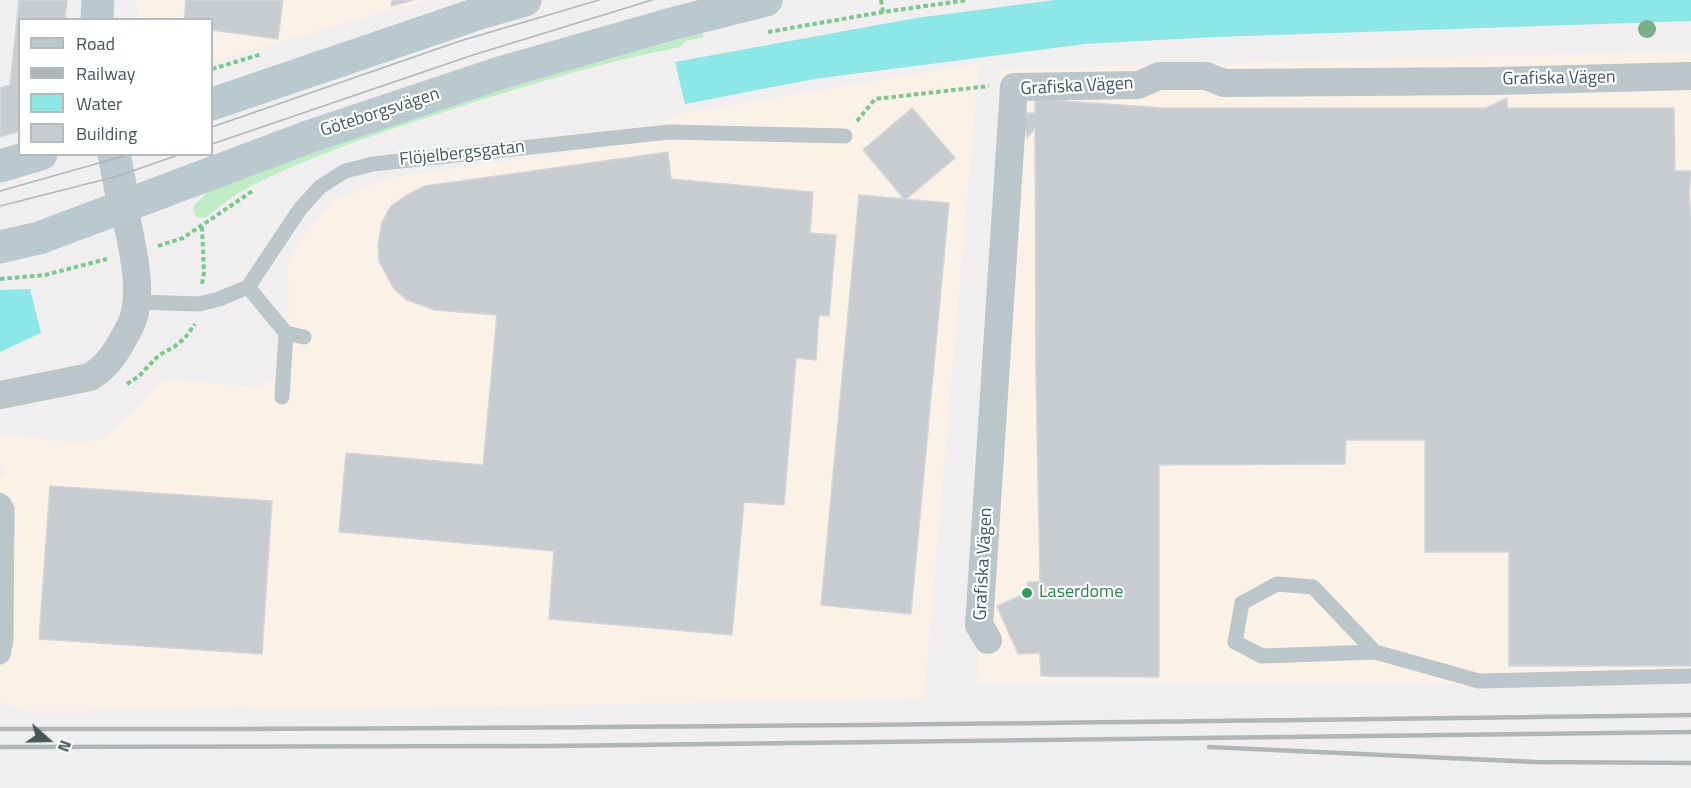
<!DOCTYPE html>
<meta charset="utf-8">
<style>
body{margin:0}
#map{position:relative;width:1691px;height:788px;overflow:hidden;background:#f0eeee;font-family:"Titillium Web",sans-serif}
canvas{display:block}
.legend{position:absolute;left:18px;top:18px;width:195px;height:138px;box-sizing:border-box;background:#fff;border:2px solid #b5bbbd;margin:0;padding:8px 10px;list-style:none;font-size:18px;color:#47565a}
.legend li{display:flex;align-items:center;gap:12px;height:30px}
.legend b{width:30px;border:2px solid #b5bbbd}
.north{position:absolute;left:18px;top:710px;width:60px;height:60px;-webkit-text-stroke:4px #fff;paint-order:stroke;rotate:110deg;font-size:16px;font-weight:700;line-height:24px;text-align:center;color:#47565a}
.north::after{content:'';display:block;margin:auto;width:21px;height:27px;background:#47565a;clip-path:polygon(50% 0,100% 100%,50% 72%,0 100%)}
</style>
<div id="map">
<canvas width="1691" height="788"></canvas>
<ul class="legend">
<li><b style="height:8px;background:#bac9cf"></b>Road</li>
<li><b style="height:8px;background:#b0b5b8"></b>Railway</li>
<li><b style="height:16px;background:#8ce8e6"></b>Water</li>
<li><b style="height:16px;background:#c8ccd0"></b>Building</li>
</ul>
<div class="north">N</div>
</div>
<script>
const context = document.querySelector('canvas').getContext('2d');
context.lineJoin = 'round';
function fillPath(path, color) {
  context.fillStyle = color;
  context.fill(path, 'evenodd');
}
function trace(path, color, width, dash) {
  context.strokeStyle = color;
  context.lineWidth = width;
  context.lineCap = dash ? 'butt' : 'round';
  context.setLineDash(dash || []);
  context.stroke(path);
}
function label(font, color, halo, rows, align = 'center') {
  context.font = font + ' "Titillium Web",sans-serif';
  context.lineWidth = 4.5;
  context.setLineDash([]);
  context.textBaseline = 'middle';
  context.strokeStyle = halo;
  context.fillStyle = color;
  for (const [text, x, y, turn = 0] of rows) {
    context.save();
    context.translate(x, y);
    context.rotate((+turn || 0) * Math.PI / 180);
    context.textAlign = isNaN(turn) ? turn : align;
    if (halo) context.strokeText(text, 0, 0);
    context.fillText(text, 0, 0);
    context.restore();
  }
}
fillPath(new Path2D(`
 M135,0H426L212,62V20L139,19Z
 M1691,51V684H977L1001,69Z
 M979,63L924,699L272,710L246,707L27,712L6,703L0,704V476H5L0,463V434L79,443L103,439L128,417L165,379L257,387L289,372L288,262L303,237L333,200L393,177L601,148L683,113Z`), '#fbf1e7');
fillPath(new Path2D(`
 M702,33L704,37L686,41L680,47C594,64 510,90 426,118C364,138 303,159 245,189C230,197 218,209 204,218L197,217L193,211L194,205L210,190L409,113Z`), '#beedc5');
fillPath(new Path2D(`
 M1055,0H1691V21L1215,37L1085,44L814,79L685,104L675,62L916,18Z
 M30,289L41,333L0,352V290Z`), '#8ce8e6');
const building = new Path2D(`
 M19,0H67L65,20H20V131L0,137V88L10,85Z
 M186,0H283L278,39L212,30V20H184Z
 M392,0H414L391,6Z
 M1507,98V108H1674L1675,171H1691L1689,194L1691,219V666H1509V552H1425V440H1346L1345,464L1159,465V677L1041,676L1040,653L1018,654L997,606L1027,593L1028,582H1040L1036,375L1035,128L1027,138L1025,127V113H1035V99L1164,108H1486Z
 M912,108L955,158L905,200L863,150Z
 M668,152L671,179L813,192L810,233L836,235L829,316L819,315L816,360L796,358L784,505L744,502L732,635L549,619L554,551L339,532L346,453L483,465L497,315L435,310L407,300L394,289L379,261L378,245L382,222L391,206L407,195L425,186Z
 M859,195L949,203L911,614L821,605Z
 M50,486L272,501L262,654L39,639Z`);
fillPath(building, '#c8ccd0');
trace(building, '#d2d6d9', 1.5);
trace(new Path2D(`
 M881,0L883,12
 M768,32L883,12L968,0
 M212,69L262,54
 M857,121L875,99L989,86
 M202,227L204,272L202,284
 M158,246L183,238L254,190
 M0,279L45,275L107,259
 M127,384L139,376L159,355L174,347L185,338L195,324`), '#77c98e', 4, [4.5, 3]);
trace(new Path2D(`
 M248,287L286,333L304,337
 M137,302L199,304L219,299L248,287L300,209L320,187L345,171L373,164L669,132L845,136
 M282,397L286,333
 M0,500L4,503L7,509L6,640L3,655L0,657
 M1375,652L1313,587L1277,584L1242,603L1235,642L1262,656L1375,652L1479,681L1691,676`), '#bac6ca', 15);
trace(new Path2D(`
 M0,395L90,377C105,368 112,358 121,343C125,336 129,329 132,322C145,289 130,240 124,206
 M988,640L979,625L1014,87L1138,85L1159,76H1206L1224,83L1494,81L1691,76`), '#bac6ca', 28);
trace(new Path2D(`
 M97,20L98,0
 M212,104L486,11L525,0
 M114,154L124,206
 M0,166L41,154
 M0,247L39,238L308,137L503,72L675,23L766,0`), '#bac9cf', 33);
trace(new Path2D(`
 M212,127L460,41L599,0
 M212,144L473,55L652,0
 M0,191L131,154
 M0,206L118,176L181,154`), '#b0b5b8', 1.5);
trace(new Path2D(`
 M0,729C564,730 1127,722 1691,715
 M0,747L551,746L1691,732
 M1209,747L1535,762L1691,763`), '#b0b5b8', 4.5);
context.fillStyle = '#7bae88';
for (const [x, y] of [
 [1647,29]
]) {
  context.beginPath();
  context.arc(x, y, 9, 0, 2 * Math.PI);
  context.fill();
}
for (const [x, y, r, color] of [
 [1027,593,6,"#2e9e5b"]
]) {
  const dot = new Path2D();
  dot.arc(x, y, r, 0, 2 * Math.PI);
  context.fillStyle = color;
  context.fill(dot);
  trace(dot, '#fff', 2);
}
label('18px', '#47565a', '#fff', [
 ["Grafiska Vägen",1559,79,-1],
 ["Grafiska Vägen",1077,87,-3],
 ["Göteborgsvägen",380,113,-18],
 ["Flöjelbergsgatan",462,154,-6],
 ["Grafiska Vägen",984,564,-87]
]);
label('18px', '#27864d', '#fff', [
 ["Laserdome",1039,593]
], 'left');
</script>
